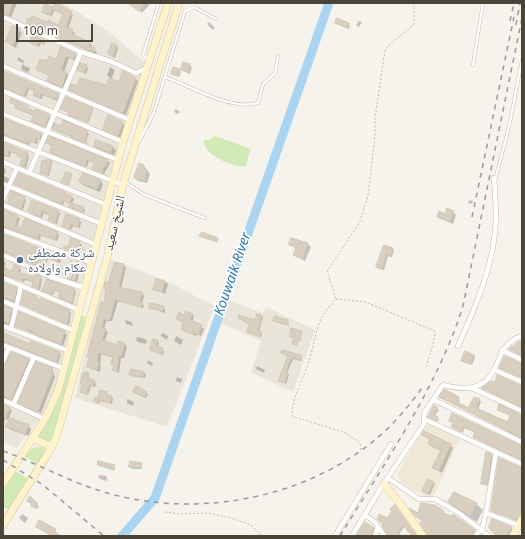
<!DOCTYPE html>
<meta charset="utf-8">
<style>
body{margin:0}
#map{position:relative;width:525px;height:539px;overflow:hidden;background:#f6f3ec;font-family:"Noto Sans",sans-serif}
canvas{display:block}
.frame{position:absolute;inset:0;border:4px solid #4b4439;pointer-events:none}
.scale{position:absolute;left:16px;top:24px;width:77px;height:18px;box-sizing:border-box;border:2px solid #4b4439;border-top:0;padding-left:5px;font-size:12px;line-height:14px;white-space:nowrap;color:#4b4439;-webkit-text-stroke:3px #fff;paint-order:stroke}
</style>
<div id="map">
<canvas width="525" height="539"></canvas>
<div class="frame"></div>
<div class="scale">100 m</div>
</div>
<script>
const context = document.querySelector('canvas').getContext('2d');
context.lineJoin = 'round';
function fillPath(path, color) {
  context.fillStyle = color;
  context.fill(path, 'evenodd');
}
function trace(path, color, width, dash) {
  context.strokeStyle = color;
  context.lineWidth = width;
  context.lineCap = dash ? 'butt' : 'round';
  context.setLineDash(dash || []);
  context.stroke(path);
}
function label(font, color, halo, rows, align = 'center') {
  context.font = font + ' "Noto Sans","Noto Naskh Arabic",sans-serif';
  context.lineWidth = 3.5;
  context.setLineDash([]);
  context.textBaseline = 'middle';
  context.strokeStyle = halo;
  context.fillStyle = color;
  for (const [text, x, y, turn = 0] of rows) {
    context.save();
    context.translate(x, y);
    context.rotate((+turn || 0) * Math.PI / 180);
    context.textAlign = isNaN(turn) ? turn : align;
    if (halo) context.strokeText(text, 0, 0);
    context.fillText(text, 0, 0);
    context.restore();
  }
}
fillPath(new Path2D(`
 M3,3H63L108,31L148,65L54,400L17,448L3,442Z
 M107,258L162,279L215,306L167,427L75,398Z
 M227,300L263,313L266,307L315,330L293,392L251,372L261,341L220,323Z`), '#eae5da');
fillPath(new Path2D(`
 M429,424L460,438L436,492L432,496L426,497L402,484L397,475L422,431Z`), '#efe8d6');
fillPath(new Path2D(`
 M215,136L248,148L251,147L246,166C233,168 203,155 204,140H210Z
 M81,316L86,317L52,440L50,442L37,438L57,403L63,387Z
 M36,447H41L46,450L38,464L25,457L30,450Z
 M15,471L29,479L10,508L6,509L3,507V492Z`), '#d2eab5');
fillPath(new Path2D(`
 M5,3H17L11,17L3,14Z
 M131,3H149L150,4L142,13Z
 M46,6L71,13L73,15L68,29L75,33L74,36L90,43L92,45L91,48L97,52L96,54L29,25L27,23L59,26L64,15L54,10L52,16L45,14L43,12Z
 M359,21L362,22L359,27L356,25Z
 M209,22L215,28L213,30L207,24Z
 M336,23L348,24L350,26L349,29Z
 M19,30L22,33L16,48L6,42Z
 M44,40L45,45L41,43L39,47L31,43Z
 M117,46L118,48L115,58L109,54Z
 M62,48L78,57L76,61L69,58L64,72L69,76L64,89L50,83L48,80L50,76L37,70L47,63L57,60Z
 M18,57L24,61L23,65L30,68L28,73L21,69L23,63L17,60Z
 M184,63L192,67L190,74L182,70Z
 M86,66L88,68L86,74L78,70Z
 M110,67L115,70L111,80L120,83L135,79L138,81L126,115L70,90L77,87L108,86L111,78L107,76Z
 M179,70L181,72L179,77L172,74Z
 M3,73L58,95L60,97L58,101L43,95L42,99L36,97L34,95L35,91L29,89L26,97L7,89L3,90Z
 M11,102L28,107L29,110L49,116L50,117L47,128L34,123L32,121L34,115L18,110L17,106Z
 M62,109H92L93,110L88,123L71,116L70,113Z
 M176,109L180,112L178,114L174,112Z
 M3,119L41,134L43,136L41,140L38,139L37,144L30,142L29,145L6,136L3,137Z
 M122,123L125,126L121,138L104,129Z
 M53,129L87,132L89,134L86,140L88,144Z
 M49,138L108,161L110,163L104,174L93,169L95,163L89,161L87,167L52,154L50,152L52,146L47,143Z
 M3,143L29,156L26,168L21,165L23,158L18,155L11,152L10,157L3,156Z
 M95,146L113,147L116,150L114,155L98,149Z
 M51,162L52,163L49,176L41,172Z
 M144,166L150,174L147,183L138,181L135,178Z
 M3,167L6,170L4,176L10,179L9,183L3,181Z
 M100,181L103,184L100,192L83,185L80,182Z
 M15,184L72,197L74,199L72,204L83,208L85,210L84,213L72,208L70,206L71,204L64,201L63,205Z
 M11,192L26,200L23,210L9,203Z
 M469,200L473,201L472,204L468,203Z
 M33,201L58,211L60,213L57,224L49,220L51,216L44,213L42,218L31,213L29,211Z
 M3,210L20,218L17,227L57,233L59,235L57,241L41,235L40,240L6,228L3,229Z
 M453,212L456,215L453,224L438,217Z
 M79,220L81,222L80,228L73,226L71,230L63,226Z
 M3,234L59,256L61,258L60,263L48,259L44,269L7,253L3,255Z
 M292,239L308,244L311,247L305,261L294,255L297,249L290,245Z
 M80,243L82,245L81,248L86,251L84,257L64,248H69Z
 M392,248L394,250L392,257L388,256L384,270L379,269L377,267L380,256Z
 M3,260L6,263L4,268L13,272L19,268L21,270L20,274L35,278L40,277L42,279L40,290L33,286L34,282L25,280L24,282L7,276L3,277Z
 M71,260L74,262L73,265L70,263Z
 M79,263L81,265L77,282L70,280Z
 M123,265L126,267L121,289L142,293L144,296L142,304L144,306L143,308L118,301L112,321H106L104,330L108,332L104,342L117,346L125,344L127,347L124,358H121L119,373L113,370L114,358L101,354L100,372L88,367L90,358L88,357L105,303L107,291L105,288Z
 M54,270L60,273V276L54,272Z
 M157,280L165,282L168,284L165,294L155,289Z
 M48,281L74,290L76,291L73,304L61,299L60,297L61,293L54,291L53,295L45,292Z
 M3,283L18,291L15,303L5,299L3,300Z
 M36,297L39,301L69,311L71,313L69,325L22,304Z
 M3,306L13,312L10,324L3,325Z
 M163,307L165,309V313L150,308Z
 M192,315L194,317L192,322L204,329L201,336L197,334L196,336L184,331L182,329L184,323L177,319Z
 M261,316L263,317L259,332L262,334L261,337L249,333L248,332L250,325L239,318L256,321Z
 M125,320L132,322L133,326L126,324Z
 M274,321H288L289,326L276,322Z
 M16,326L64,332L67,335L63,346Z
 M3,331L4,335L30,345L59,352L61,354L58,363L7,343L3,344Z
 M162,333L168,336L167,340L161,336Z
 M176,336L183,340L181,345L174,341Z
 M137,337L145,339L147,341L146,344L138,342L136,340Z
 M158,341L159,343L158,348L164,351L163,355L151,350Z
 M282,353L302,357L301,361L293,359L287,373L289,375L286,384L279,380L289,356Z
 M474,355L475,357L472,365L462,360Z
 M28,360L30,362L13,401L5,398L3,399V365Z
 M148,360L153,363L152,366L147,363Z
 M257,366L265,370L264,373L256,369Z
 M52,369L55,377L41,413L22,405L19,402Z
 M132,370L144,373L146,375L145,378L132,376L131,374Z
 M88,373L89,375L88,379L96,383L95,387L91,386L88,395L81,391L84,374Z
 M177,377L182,379L181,383L176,381Z
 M520,386H522V408L482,388Z
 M106,393L108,396L113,398L112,404L100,401L99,404L94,401Z
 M136,393H146L148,394L146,398Z
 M440,397L458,398L460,400L459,404L469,410L479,400L481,402L478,410L508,424L511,416L498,409L522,416V439Z
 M127,399L134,402L133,406L127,403Z
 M3,405L12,410L8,420L3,417Z
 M434,406L439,410L434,417L439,420L438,421L430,418Z
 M450,421L522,446V461L476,439L474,437L476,433L464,428L463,433L455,429L453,427L454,424Z
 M8,426H28L31,429L29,436L11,430Z
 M423,435L450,445L453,448L442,473L434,468L441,451L432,447L429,444L431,440Z
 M491,455L494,458L489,486L483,483Z
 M131,462L141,464L142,469H132L130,467Z
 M522,468V516L518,522L492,510Z
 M98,475L106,476L108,481L100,479Z
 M433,483L435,484L430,495L425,493Z
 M30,497L39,506L37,509L28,501Z
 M449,502L476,504L483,510L477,522L456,509Z
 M393,511L416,536H414L405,526L399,534L401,536H389L387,519Z
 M443,512L445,514L456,517L477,533L474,536H429L423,520L419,514Z
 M22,514L28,518L25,523L19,518Z
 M493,521L512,528L513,530L509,536H497Z
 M37,527L55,530L59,536H51Z
 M373,529L375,531L373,536H357Z`), '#0003');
trace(new Path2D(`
 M122,536L155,498L329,3`), '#a9d4f2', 9);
const building = new Path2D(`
 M4,3H13L9,15L3,13Z
 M57,3L72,12L66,27L73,29L72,34L90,42L89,46L95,48L94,52L43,31L44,29L26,23L28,18L30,19L32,16L47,22L48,20L58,25L63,14L52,9L54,4Z
 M128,3H145L139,11Z
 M45,4L53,7L50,15L42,12Z
 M337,18L349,23L347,28L335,23Z
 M12,26L20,29L13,45L5,42Z
 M33,35L44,40L43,43L39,42L37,46L30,43Z
 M112,43L117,45L113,56L108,54Z
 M61,47L76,54L73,59L66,56L61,70L67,72L62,87L47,81L49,75L36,70L40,59L47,61L49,56L56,59Z
 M183,62L190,64L188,72L181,70Z
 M80,63L87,65L84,73L77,70Z
 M173,67L180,69L177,76L171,74Z
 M3,71L59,94L57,99L41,94L40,98L33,95L35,90L27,88L24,96L3,87Z
 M123,71L136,78L123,113L69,90L71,84L77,86L80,78L107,85L109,78L119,82Z
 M66,97L93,108L87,122L68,115L69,112L60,109Z
 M11,98L28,106V109L35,111L36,109L49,115L45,127L31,121L33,115L15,108L16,105L10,103Z
 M108,115L123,122L118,136L103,130Z
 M3,118L42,134L39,139L36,138L35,143L28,141V144L3,134Z
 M63,120L88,131L85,139L87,140L86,143L72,138L73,136L52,129L54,123L61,126Z
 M49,136L108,160L106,167L104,166L102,173L92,169L94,162L87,160L85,166L49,152L52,145L46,143Z
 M96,140L113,146L111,153L94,146Z
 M3,142L28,153L24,167L20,165L22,157L17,156V154L9,151L8,156L3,154Z
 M47,159L52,161L47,176L40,173L42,160L46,161Z
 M139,163L144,165V169L147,170L144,181L134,178Z
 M66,172L72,174L69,185L61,182Z
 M19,173L65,192V193L72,196L70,203L63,200L61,204L14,184Z
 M83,173L101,180L97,189L79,182Z
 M11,191L25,197L21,209L8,203Z
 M32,200L59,211L55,223L48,220L50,215L42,211L40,217L28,211Z
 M70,203L84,207L82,212L69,207Z
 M447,208L454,211L449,222L437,217L439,211L445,214Z
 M3,209L18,216L15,225L21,228L25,218L58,232L55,240L39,234L38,239L3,226Z
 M66,214L80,219L78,227L71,224L69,229L62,226Z
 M202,232L218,238L217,242L199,236Z
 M3,234L59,256L58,261L47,258L42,268L3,251Z
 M71,238L80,242L79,247L84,248L82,255L63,248L64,246L68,247Z
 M291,238L308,243L302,259L293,255L296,247L289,245Z
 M384,245L393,248L390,256L386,254L382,269L376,267Z
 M77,261L80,262L75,281L67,278H71Z
 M115,262L124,264L119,287L142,292L140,302L142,303L141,307L115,300L110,320L104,319L102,328L106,329L102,340L117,345L118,341L125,343L121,356H119L117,371L112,370L114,365L111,364L113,357L99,353L97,361L99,362L97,370L87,367L89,357H87L101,302H104L106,289L104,288L105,282L108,283Z
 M14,264L20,267L18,272L34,277L35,274L41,276L38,289L32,286L33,281L23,278L22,281L3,274V267L12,271Z
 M47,279L75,289L72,303L58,297L60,292L53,290L51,294L42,291Z
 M156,279L165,281L162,292L153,290Z
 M3,282L17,288L14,301L3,297Z
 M24,291L36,296V299L39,300L40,298L70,310L67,324L21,304Z
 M150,303L164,306L163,311L149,308Z
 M3,305L12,309L9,323L3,321Z
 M186,311L193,314L190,320L202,325L199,334L195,333L194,335L181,329L183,322L176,319L179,312L184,315Z
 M19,312L65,331L61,344L34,334L32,331L15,327Z
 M257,314L262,315L258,331L262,332L260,337L247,332L249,324L238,318L239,315L255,320Z
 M275,316L288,320V325L273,321Z
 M291,328L302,331L300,341L298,340L297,345L292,344L294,338L290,337Z
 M3,333L30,344L31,341L60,352L56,362L3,341Z
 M153,339L158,340L156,346L163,348L161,354L150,350Z
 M520,341L522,342V356L509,349Z
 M282,350L301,355L300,360L291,358L286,372L288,373L285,383L278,381L288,356L281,353Z
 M465,351L474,355L470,364L461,361Z
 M11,352L29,359L11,400L3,396V365L6,363Z
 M505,356L522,364V378L499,368Z
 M36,362L53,368L51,373H53L38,412L18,403Z
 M131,369L144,372L143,377L129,375Z
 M88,372L87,377L95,381L93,386L89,385L87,394L80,392L82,385L80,384L83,373Z
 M497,375L522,386V407L481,388L491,381L495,382Z
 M136,386L147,392L144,397L133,392Z
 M444,389L459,397L457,402L468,408L474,397L480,399L476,408L508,422L510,415L497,410L499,404L522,415V438L439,397Z
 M100,390L107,392L106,394L112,396L110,403L99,400L98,403L93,401L95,397L98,398Z
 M3,404L10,408L3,424Z
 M434,405L438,408L434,415L438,417L437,421L428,417Z
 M452,413L522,446V460L473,437L475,432L463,427L461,432L451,427L453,423L449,421Z
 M10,418L29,425L25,434L6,427Z
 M424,431L451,444L439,471L432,468L441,450L428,444L430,439L422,435Z
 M486,452L492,454L487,485L481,484Z
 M499,458L522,468V514L516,520L491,511Z
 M98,461L115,465L114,470L98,465Z
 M130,461L142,463L141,468L129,467Z
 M428,479L434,482L428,494L422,491Z
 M454,492L477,503L470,516L448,502Z
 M30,496L38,504L35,508L31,506L32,503L27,501Z
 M421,503L435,505L444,511L443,513L452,516L453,514L475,530L471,536H428L420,523L422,520L415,516L409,508L418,513Z
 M395,505L417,536H412L403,525L398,532L402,536H388L382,526L383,524L377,519L379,514L387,518L392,511L390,509Z
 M492,519L512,527L507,536H496L489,528Z
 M39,520L56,529L54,532L61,536H53L36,527Z
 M365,522L374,528L371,536H356Z`);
fillPath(building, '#d8cfc1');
trace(building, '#d3c7b4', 1);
const lane = new Path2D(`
 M148,60L143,55L159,3
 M473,65L483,3
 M165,77C191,86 231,111 258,103L263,84L275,73L278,56
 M139,142L154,112L185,11L194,7L216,19
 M495,180L509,127L522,60
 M125,182L145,195L205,218`);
const street = new Path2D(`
 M3,17L81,52L110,61L136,73L147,68
 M3,66L130,120
 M3,91L123,142
 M3,114L118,160
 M3,138L123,185
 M3,162L107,205
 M29,173L81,52
 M3,184L102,224
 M3,199L17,168
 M3,205L97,245
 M3,230L92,263
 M3,255L51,277L85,288
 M3,278L79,310
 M3,301L74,331
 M3,326L69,351
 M11,329L21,286
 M3,345L65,369
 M458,346C476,306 495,263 496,218C496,205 495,191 494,178
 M502,350L522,360
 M3,361L9,348
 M495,370L522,382
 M472,388L522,411
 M3,400L45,419
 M434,400L522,442
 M13,405L34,357
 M424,419L522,464
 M388,478L419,499H435L459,513L489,536
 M486,513L520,526
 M365,515L375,522L384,536
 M335,536L391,444
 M352,536L382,486L424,424V413L443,385C452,387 464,390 474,387C503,379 492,345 522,336
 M375,536L378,527
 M475,536L482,529L486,513L496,452`);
const secondary = new Path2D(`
 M32,438L52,447
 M3,484L45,419L58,391L123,142L168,3
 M384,484L399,502L423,536
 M3,525L47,455L56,438L107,258L124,181L179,3
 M513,536L522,519`);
trace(lane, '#c2bbae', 3.5);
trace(street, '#c2bbae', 5.5);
trace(secondary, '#d6c79b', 8);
trace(new Path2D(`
 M336,299L365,302L435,331C434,346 429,354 426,369
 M361,450L360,443L346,433L292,416C292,396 304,379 309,360C314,347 315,332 321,319C325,311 331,305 336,299L327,271L359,224L368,196L375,136V118L385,50C393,39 405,34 414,24V3
 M165,512L180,514L207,513L231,518L251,525L262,536`), '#c4b79f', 1, [2, 2]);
trace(lane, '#fff', 2.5);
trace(street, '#fff', 4.5);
trace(secondary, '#fff3cd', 7);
trace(new Path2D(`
 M510,21L514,3
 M516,25L520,3
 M472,217L514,17
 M3,451C37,463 69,482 104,492C194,519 303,500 376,439C394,424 410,405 424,385
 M3,460L43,485L104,536
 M340,536C385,462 437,388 463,306L522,18`), '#9a9a9a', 1.5, [5, 5]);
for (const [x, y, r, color] of [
 [20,260,4,"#5c6f8a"]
]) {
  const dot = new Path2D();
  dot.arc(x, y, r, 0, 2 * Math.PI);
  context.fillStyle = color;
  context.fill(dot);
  trace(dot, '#fff', 1.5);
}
label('13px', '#4b4439', '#fff', [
 ["الشيخ سعيد",115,223,-77]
]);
label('13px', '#4e5e75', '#fff', [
 ["شركة مصطفى",28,253],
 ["عكام واولاده",28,268]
], 'left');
label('italic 14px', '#2e7ab2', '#fff', [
 ["Kouwaik River",233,274,-71]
]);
</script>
